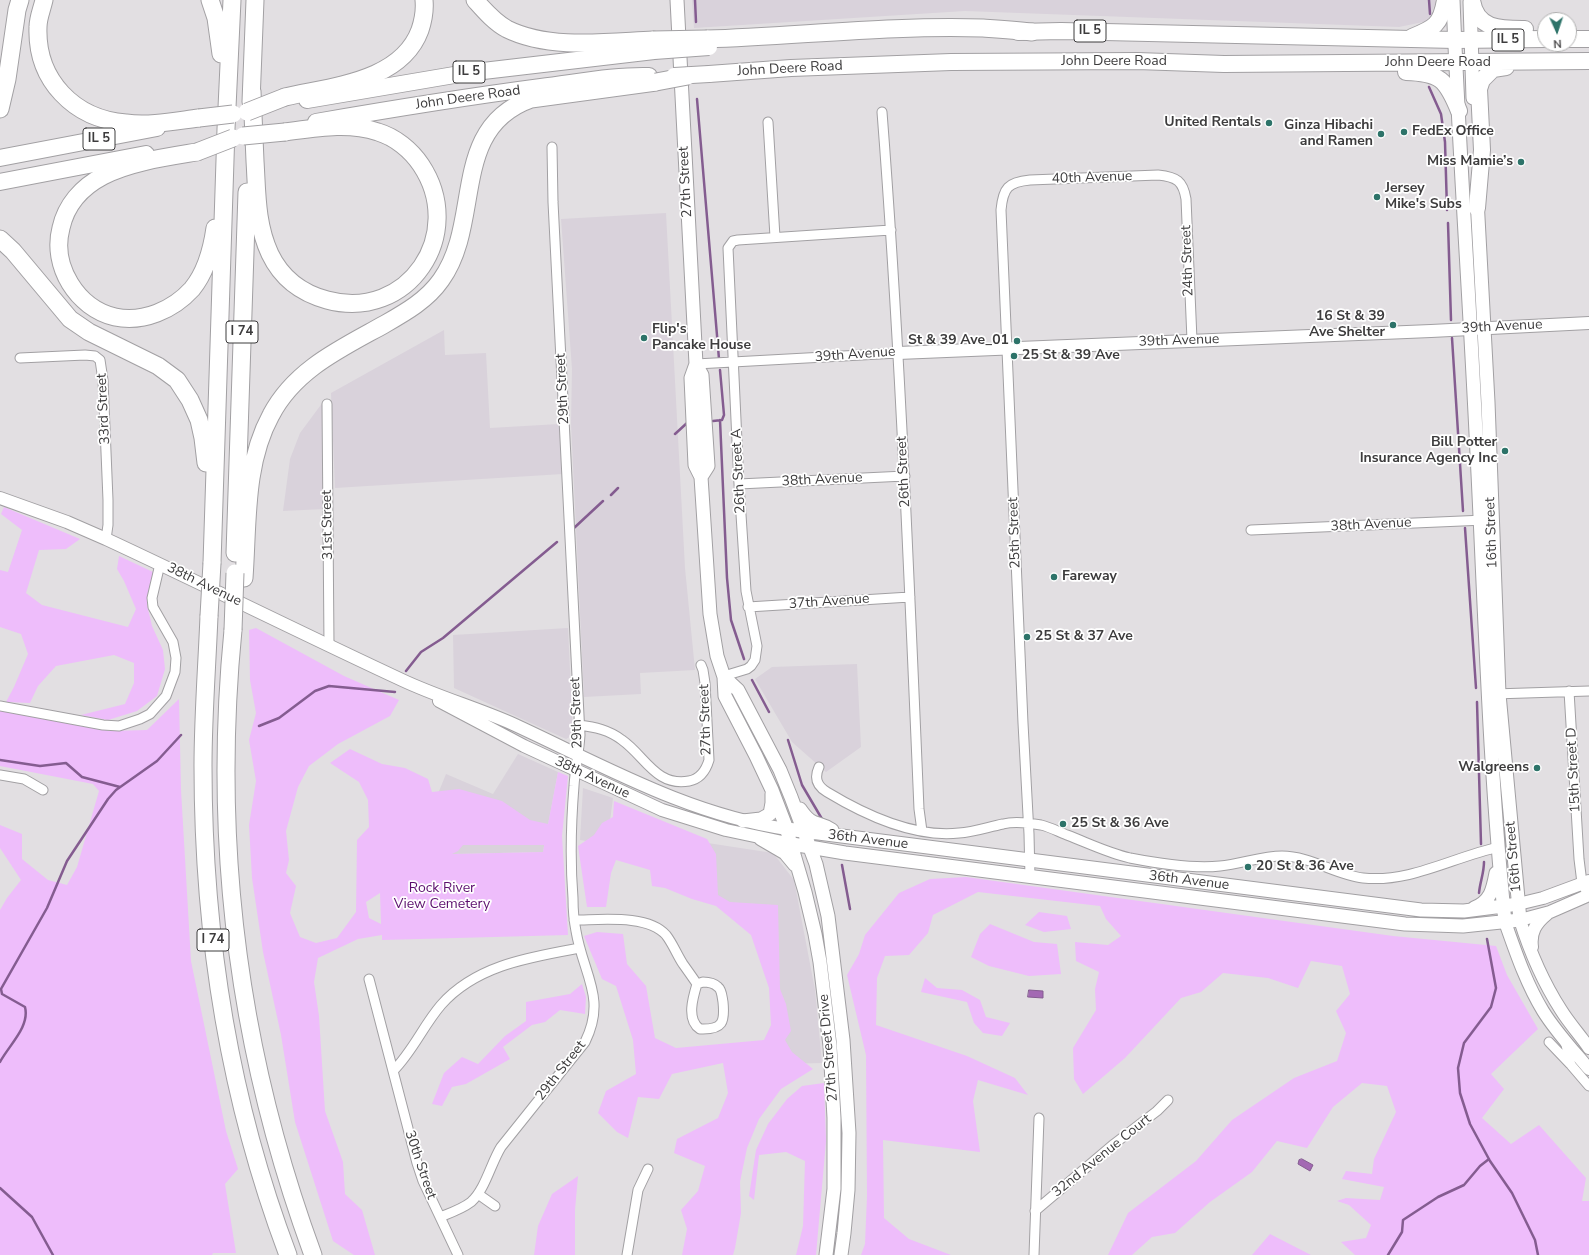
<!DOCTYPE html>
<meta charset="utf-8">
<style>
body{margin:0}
#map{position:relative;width:1589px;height:1255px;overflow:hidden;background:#e2dfe2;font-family:"Nunito Sans",sans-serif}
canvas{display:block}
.north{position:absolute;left:1537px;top:12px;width:40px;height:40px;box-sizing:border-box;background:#fff;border:1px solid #b1b1b1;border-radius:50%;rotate:177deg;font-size:11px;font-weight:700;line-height:16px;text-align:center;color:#3d3c3d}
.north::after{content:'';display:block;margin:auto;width:14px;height:18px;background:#2d7369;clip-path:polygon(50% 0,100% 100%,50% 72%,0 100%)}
</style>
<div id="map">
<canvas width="1589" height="1255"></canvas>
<div class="north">N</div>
</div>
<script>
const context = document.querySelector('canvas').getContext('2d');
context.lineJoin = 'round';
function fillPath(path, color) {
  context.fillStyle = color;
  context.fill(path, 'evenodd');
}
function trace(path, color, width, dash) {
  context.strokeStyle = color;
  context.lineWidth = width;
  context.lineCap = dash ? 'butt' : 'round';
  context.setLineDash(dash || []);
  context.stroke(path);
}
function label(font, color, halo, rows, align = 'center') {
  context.font = font + ' "Nunito Sans",sans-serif';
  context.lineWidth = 3.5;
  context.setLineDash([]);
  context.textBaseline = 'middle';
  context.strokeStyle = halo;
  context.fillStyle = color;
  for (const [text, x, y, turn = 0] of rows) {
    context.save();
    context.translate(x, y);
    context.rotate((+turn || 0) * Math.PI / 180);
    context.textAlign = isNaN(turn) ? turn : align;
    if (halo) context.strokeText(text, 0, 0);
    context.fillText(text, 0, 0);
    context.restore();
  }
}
fillPath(new Path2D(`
 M692,0H1435L1436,2L1428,21L1399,27L965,11L694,28Z
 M666,213L685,568L695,670L640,673L641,694L584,697L571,423L572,369L561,219Z
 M444,330L445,355L486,353L490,428L559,424L563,474L335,488L331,393Z
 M323,402L324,509L283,511L290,459L300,433Z
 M568,628L573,735L566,739L454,688L453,635Z
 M857,664L861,747L826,772L792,742L755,679L772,667Z
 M518,754L558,772L543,852L413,855L446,774L493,794Z
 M583,788L613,798L607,844L580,840Z
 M701,842L773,853L794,880L815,990L822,1063L783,1064L772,907L702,902Z`), '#d9d2db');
fillPath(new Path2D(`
 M4,507L80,539L66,549L39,550L26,593L42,605L128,627L136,609L124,581L117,569L119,556L153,572L147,605L152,626L163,650L165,669L157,696L137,711L108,720L81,715L125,704L134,683V663L114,655L56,666L38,686L30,703L6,702L14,687L28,654L21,634L0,627V570L8,572L22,530L1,514Z
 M256,628L344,676L399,700L390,716L338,744L309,766L298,787L286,831L289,860L286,873L296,886L290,913L300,937L316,943L337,938L356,912L357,840L369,827L368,800L359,782L330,763L350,749L382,764L405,768L428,779L432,792L459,789L502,801L530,820L548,824L558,772L568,776L562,836L568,935L382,940V935L358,939L318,958L314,982L319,1016L325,1111L343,1162L345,1194L362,1210L375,1255H354L333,1241L295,1122L281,1035L263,952L252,878L249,825L256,781L249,740L256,713L250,680L249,630ZM463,845H544V846L543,852L452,854L458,851ZM380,893L381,923V924L369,918L366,902Z
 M179,699L181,790L191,961L226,1131L238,1169L225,1184L236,1253H213L212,1255H0V910L7,898L21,880L0,848V825L22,834V859L48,880L67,885L77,867L99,791L93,784L0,766V710L110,731L147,730Z
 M614,801L707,839L716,854L718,895L730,902L778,905L780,989L786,1004L791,1031L785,1040L792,1052L813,1069L781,1089L759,1119L747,1148L740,1182L741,1213L735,1248L733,1255H682L687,1229L681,1210L698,1191L705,1166L674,1153L677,1139L718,1118L728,1093L723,1063L672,1074L659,1099L638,1097L628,1138L617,1132L598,1113L606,1091L636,1074L633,1040L616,986L602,979L584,936L597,932L623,934L627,964L646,986L655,1038L676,1048L764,1040L771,1025L769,988L751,935L716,906L692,899L665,888L652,886L650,870L616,860L611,873L606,907H587L578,846L594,835L602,823L613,817Z
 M966,877L1393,936L1496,946L1507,975L1538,1029L1491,1074L1504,1089L1482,1118L1511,1144L1539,1125L1586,1178L1582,1201H1589V1255H1355L1341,1242L1366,1238L1371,1225L1349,1205L1337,1201L1346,1198L1380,1200L1384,1187L1342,1179L1346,1171L1372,1174L1374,1159L1396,1112L1387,1086L1362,1083L1333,1107L1307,1148L1277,1141L1252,1172L1210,1202L1175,1233L1152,1237L1132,1255H1108L1128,1213L1196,1161L1232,1120L1294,1078L1337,1061L1346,1033L1336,1011L1350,994L1342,966L1311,961L1298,988L1268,978L1223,973L1201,992L1181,998L1125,1058L1083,1094L1074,1079L1073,1048L1096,1010L1095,989L1099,972L1076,961L1075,942L1108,945L1121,936L1106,919L1100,906L978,892L933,915L928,933L909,955L885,956L877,978L876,1025L967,1056L1015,1078L1028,1095L978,1080L973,1101L980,1152L883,1140L884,1218L909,1239L951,1255H861L865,1244L867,1196L866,1055L847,975L859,954L865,935L899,893L930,879Z
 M1039,912L1067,916L1071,929L1044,932L1025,925Z
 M990,924L1034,942L1057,944L1061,974L1029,976L989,966L971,957L980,934Z
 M925,978L937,988L962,990L980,1000L986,1017L1010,1023L1002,1036L983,1033L974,1023L967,1002L921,992Z
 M582,984L586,997L585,1014L560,1010L545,1022L532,1025L503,1047L510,1059L466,1084L452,1087L442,1106L432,1104L444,1073L462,1057L478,1064L505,1036L526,1021V1002L570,994Z
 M824,1083L826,1141L816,1255H796L803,1226L805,1161L786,1152L759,1155L754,1200L749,1196L756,1150L768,1124L787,1099L802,1086Z
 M578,1176L575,1210V1255H534L538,1226L552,1194Z
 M1270,1234L1311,1255H1252Z`), '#eebdfb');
const water = new Path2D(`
 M1029,990L1043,991V998L1028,997Z
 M1302,1159L1313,1165L1310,1171L1298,1164L1299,1160Z`);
fillPath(water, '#a369b3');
trace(water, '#845c90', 1);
trace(new Path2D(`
 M695,0L696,22
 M1429,0L1430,14
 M1429,87L1441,114L1445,142L1447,210
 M697,99L719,359
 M1448,223L1451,320
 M1452,338L1463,511
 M720,420L727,578L731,620L744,659
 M713,421L722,420L724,415L720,370
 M675,434L687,423
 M611,495L618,488
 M574,528L603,501
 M1465,528L1476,688
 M406,671L421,652L443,638L557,542
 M752,680L769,712
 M1477,702L1481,844
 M259,726L279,718L315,691L329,686L395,692
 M788,740L802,785L822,819
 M0,760L40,766L66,763L82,777L120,787
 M842,865L850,909
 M1479,893C1480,882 1484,873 1484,862
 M1487,939L1496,988L1491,1007L1464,1043L1458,1068L1460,1093L1470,1124L1490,1161L1512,1193L1535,1240L1538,1255
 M0,1062C9,1045 30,1027 25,1007L2,994L1,989L47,908L67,861L108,799L116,790L157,761L181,735
 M0,1188L32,1217L53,1255
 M1388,1255L1402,1232L1403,1220L1438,1197L1464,1185L1480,1166L1489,1159`), '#845c90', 2.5);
const minor = new Path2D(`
 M882,112C900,344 909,577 919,809L922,831
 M768,122L775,237
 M20,358L85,355L95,356L100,360L103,380L108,500V525L106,539
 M696,364L898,353
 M327,404L329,645
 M739,484L905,476
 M1251,530L1485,520
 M748,607L910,597
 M724,676L747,669L751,666L755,660L757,646L746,591L739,484L728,248L733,241L738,240L891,230
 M1569,691L1579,859L1582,883L1588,895
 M1494,694L1589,691
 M0,706L103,725L119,726L140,719L150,714L166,696L175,672L176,658L173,642L153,607L152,598L160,564
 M579,725C595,727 609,730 622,740C645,756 656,787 689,781C700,779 706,770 709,760L705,683L703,670L701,665
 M819,767C814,778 817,786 827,792C865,815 913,838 959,833C974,832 988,827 1003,824C1014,821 1030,823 1041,825C1050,827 1059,832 1067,835C1088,843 1108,853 1130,858C1156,863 1194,869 1220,866C1241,864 1262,856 1282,856C1310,856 1336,875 1363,878C1411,883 1453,857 1499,847
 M0,775L24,779L43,790
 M1030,877L1029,834L1023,723L1001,210C1003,188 1008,182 1030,180L1158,175C1177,177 1183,181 1186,199L1192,340
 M574,920C600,920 648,914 666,935C673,944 677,955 683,964C688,971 693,978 697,984
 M369,979L417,1163L423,1181L458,1255
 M703,982C709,982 714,983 718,987C722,990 722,997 723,1002C725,1022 723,1030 700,1029C686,1020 693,997 697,984Z
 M1565,1041L1571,1065L1589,1086
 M1549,1042L1570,1064
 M393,1071C413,1051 423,1026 441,1005C476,965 531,957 580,948
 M478,1194L495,1206
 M1035,1211L1114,1144L1157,1111L1168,1100
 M440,1217C450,1213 462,1209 471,1202C485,1190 491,1163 501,1147L585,1042C607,998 583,974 576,931C574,921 573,909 573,898C570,861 571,823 574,786C575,769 579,752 580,735L553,202L552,147
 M627,1255L638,1190L648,1169
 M1034,1255L1039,1118`);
const tertiary = new Path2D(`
 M898,353L1431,331L1589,323
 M0,498L67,522L106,539C205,585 303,634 402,680C438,697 477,708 513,724C602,765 689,815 787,829
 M439,701L524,746L662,810L726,830L792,844
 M1589,895L1550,912L1520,920C1530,952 1543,982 1561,1010C1569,1023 1580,1035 1589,1048
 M1518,904L1543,898L1589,881
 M1505,922C1516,953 1526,983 1543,1011C1556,1032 1573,1050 1589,1069
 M1532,947C1530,932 1536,923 1547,914`);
const secondary = new Path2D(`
 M677,0L696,364L691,378L695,465L701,477L710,614L717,656L724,677L725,696L756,756L772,790L785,824L805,892L815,934L820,962L830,1046L834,1118V1189L826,1255
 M1453,0C1459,152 1470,303 1477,454C1485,610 1489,767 1505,922
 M1470,2L1473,98
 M696,364L702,375L708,466L701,477
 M724,677L738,690L780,770L791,797L816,864L828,916L843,1040L849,1133L848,1190L844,1233L841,1255
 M800,809C813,828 816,820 832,830
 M743,821L761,819L770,814L772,803V794
 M787,829L1421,910L1464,911L1511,905
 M761,839L785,853L795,865
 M792,844L845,853L1405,924L1463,926L1520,920L1499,694L1488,402L1477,199
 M1474,908C1491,901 1493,889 1496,873`);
const trunk = new Path2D(`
 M1472,0C1476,30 1502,29 1525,29
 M1018,32L1061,31L1455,40L1545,39
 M1412,37C1434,28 1441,25 1445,0
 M1569,39H1589
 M1406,72C1440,73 1446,79 1459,111
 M709,74L791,68L951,62L1137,61L1224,64L1589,61
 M307,100L466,73L654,51
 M316,122C391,109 465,97 541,87C575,83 615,75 649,76
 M0,158L157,128
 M0,182L146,154
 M1477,208L1482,150L1479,89L1482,80L1493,69L1506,67`);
const motorway = new Path2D(`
 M44,0C42,9 38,18 38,27C36,80 74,119 126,123C150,126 175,121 199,118
 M210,0L216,18L221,54
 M475,0C484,10 494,22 507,29C549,50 608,42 653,40
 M707,39C799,36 891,25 983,28C999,29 1016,30 1032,32
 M252,91C253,114 254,138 255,161C257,192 256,224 270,254C281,277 301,293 327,300C408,322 467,234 421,165C411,150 395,137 378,132C348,122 316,128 285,132
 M285,97C331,86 401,82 420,30C423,21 425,10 424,0
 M251,102L255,0
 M0,109L7,79L17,10L20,0
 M197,152C167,157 130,162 103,176C82,187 66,205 61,228C51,266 77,308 115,317C143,323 173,310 192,289C206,272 212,249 215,228
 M0,239L13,251L70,319L89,332L158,366L177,380L190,400L199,420L203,438L206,463
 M235,553L247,192
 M212,563L226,129L232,0
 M244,578C248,524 244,464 271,415C295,369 342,348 385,324C406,312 427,300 441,280C483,222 449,128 531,99L656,82
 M209,616C207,666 203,716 203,766C203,932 229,1099 288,1255
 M233,630C212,843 239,1054 313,1255`);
trace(minor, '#a2a0a3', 11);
trace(tertiary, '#a2a0a3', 14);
trace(secondary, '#a2a0a3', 15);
trace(trunk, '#a2a0a3', 18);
trace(motorway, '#a2a0a3', 19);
trace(minor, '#fff', 9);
trace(tertiary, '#fff', 12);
trace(secondary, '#fff', 13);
trace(trunk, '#fff', 16);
trace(motorway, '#fff', 17);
const trunkBridge = new Path2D(`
 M654,51L709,47
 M674,76L709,74`);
const motorwayBridge = new Path2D(`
 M653,40L707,39
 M656,82L688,76
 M247,112L285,97
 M199,118L233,114
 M243,136L285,132
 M197,152L233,138
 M209,616L212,563
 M233,630L235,573`);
trace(trunkBridge, '#a2a0a3', 18, []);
trace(motorwayBridge, '#a2a0a3', 19, []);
trace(trunkBridge, '#fff', 16);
trace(motorwayBridge, '#fff', 17);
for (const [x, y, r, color] of [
 [1269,123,4,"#2d7369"],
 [1404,132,4,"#2d7369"],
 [1381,134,4,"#2d7369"],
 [1521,162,4,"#2d7369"],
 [1377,197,4,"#2d7369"],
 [1393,325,4,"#2d7369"],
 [644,338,4,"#2d7369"],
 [1017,341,4,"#2d7369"],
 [1014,356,4,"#2d7369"],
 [1505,451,4,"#2d7369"],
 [1054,577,4,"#2d7369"],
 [1027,637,4,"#2d7369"],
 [1537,768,4,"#2d7369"],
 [1063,824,4,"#2d7369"],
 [1248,867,4,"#2d7369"]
]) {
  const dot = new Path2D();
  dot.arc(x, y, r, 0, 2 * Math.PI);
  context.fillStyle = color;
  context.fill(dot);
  trace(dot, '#fff', 1.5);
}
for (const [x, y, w] of [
 [1090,31,32],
 [1508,40,32],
 [469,72,32],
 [99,139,32],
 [242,332,32],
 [213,940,32]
]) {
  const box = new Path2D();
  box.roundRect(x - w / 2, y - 11, w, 22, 3);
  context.fillStyle = '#fff';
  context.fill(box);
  trace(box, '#3d3c3d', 1);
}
label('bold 13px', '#3d3c3d', null, [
 ["IL 5",1090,31],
 ["IL 5",1508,40],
 ["IL 5",469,72],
 ["IL 5",99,139],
 ["I 74",242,332],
 ["I 74",213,940]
]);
label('14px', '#3d3c3d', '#fff', [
 ["John Deere Road",1114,62],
 ["John Deere Road",1438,63],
 ["John Deere Road",790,69,-3],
 ["John Deere Road",468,98,-8],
 ["40th Avenue",1092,178,-2],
 ["27th Street",686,182,-93],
 ["24th Street",1188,261,-92],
 ["39th Avenue",1502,327,-3],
 ["39th Avenue",1179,341,-2],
 ["39th Avenue",855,355,-4],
 ["29th Street",563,389,-93],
 ["33rd Street",104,409,-93],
 ["26th Street A",739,471,-93],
 ["26th Street",904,472,-93],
 ["38th Avenue",822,480,-3],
 ["31st Street",328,525,-91],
 ["38th Avenue",1371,525,-3],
 ["25th Street",1015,533,-92],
 ["16th Street",1492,533,-92],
 ["38th Avenue",204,585,26],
 ["37th Avenue",829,602,-4],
 ["29th Street",577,713,-92],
 ["27th Street",706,720,-92],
 ["15th Street D",1574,770,-93],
 ["38th Avenue",592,778,25],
 ["36th Avenue",868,840,7],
 ["16th Street",1514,857,-95],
 ["36th Avenue",1189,881,7],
 ["27th Street Drive",829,1048,-95],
 ["29th Street",561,1071,-52],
 ["32nd Avenue Court",1102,1156,-39],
 ["30th Street",420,1165,71]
]);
label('bold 14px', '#3d3c3d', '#fff', [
 ["United Rentals",1261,123,"right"],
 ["Ginza Hibachi",1373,126,"right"],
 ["and Ramen",1373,142,"right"],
 ["FedEx Office",1412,132],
 ["Miss Mamie’s",1513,162,"right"],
 ["Jersey",1385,189],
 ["Mike's Subs",1385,205],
 ["16 St & 39",1385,317,"right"],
 ["Ave Shelter",1385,333,"right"],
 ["Flip's",652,330],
 ["Pancake House",652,346],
 ["St & 39 Ave_01",1009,341,"right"],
 ["25 St & 39 Ave",1022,356],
 ["Bill Potter",1497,443,"right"],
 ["Insurance Agency Inc",1497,459,"right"],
 ["Fareway",1062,577],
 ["25 St & 37 Ave",1035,637],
 ["Walgreens",1529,768,"right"],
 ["25 St & 36 Ave",1071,824],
 ["20 St & 36 Ave",1256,867]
], 'left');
label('14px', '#5c0f6e', '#fff', [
 ["Rock River",442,889],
 ["View Cemetery",442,905]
]);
</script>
